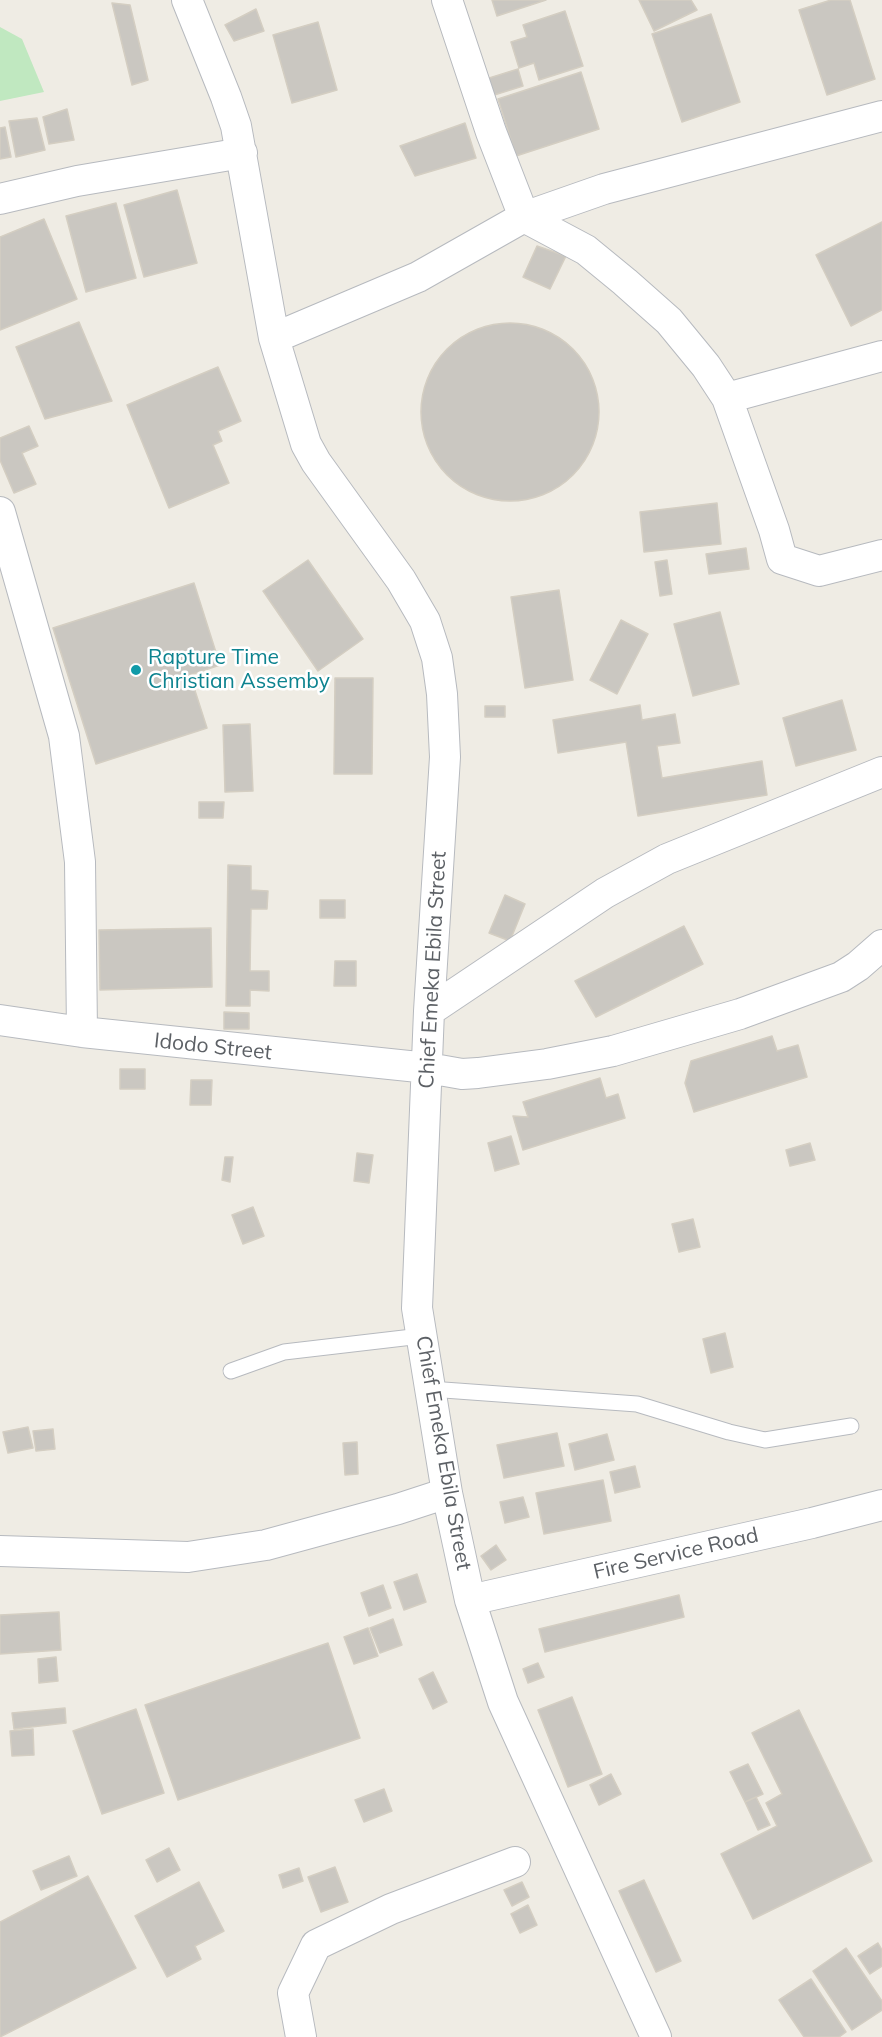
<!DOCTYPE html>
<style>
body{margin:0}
canvas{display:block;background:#efece4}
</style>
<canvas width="882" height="2037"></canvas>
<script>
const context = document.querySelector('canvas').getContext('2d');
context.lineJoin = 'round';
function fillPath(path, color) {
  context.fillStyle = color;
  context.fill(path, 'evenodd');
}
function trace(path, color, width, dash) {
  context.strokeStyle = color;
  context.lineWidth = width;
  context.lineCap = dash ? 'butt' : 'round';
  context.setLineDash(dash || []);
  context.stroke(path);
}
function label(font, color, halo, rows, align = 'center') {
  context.font = font + ' Mulish,sans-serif';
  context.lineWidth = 5;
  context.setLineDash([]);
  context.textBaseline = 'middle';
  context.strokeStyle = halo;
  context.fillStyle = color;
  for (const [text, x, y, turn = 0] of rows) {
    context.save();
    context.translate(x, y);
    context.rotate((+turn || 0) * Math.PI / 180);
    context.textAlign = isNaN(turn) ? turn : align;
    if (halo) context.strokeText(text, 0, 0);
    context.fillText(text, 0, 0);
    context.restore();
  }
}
fillPath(new Path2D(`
 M0,27L22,39L44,92L0,101Z`), '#c0e8c0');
const building = new Path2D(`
 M492,0H546L497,16Z
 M639,0H691L697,10L654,31Z
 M831,0H850L875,79L827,95L799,10Z
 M112,3L130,5L148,80L132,85Z
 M256,9L264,31L234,41L225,25Z
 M565,11L583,66L539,80L534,63L519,68L511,42L527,37L523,25Z
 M711,14L740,102L682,122L652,34Z
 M318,22L337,90L292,103L273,35Z
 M518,69L523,86L491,96L486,79Z
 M581,72L599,129L516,156L498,99Z
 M67,109L74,140L49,144L43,117Z
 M37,118L45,150L16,157L9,121Z
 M465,123L476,158L415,176L400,146Z
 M5,127L11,157L0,159V128Z
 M177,190L197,263L144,277L124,205Z
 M116,203L136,278L86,292L66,216Z
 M44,219L77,299L0,330V237Z
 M882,222V310L851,326L816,255Z
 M537,246L566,256L550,289L523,277Z
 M79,322L112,401L45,419L16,347Z
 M421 412a89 89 0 1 1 178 0a89 89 0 1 1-178 0Z
 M218,367L241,421L218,431L222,441L213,445L229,483L169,508L127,405Z
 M29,426L38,446L22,453L36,484L14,493L0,460V438Z
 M717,503L721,544L644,552L640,512Z
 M746,548L749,569L709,574L706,554Z
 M308,560L363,639L318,671L263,591Z
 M667,560L672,594L660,596L655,562Z
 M194,583L220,665L190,675L207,728L96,764L53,628Z
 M559,590L573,680L525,688L511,597Z
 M720,612L739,684L693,696L674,624Z
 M621,620L648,634L617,694L590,680Z
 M335,678H373L372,774H334Z
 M842,700L856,750L796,766L783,718Z
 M640,705L642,720L675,714L680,743L657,746L662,778L762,761L767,795L638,816L626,742L558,753L553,720Z
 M485,706H505V717H485Z
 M250,724L253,791L225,792L223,725Z
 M199,802H224L223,818H199Z
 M228,865L251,866V890L268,891L267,909H251L250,971H269V991L250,990V1006H226Z
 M505,895L525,904L510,941L489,933Z
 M320,900H345V918H320Z
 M684,926L703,964L596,1017L575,981Z
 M211,928L212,987L100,990L99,930Z
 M335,961H356V986H334Z
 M224,1012L249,1013V1029H224Z
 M772,1036L777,1051L798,1045L807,1077L694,1112L685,1083L691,1061Z
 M120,1069H145V1089H120Z
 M600,1078L606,1098L618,1094L625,1118L523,1150L513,1116L528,1117L523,1102Z
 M191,1080H212L211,1105H190Z
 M511,1136L519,1164L495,1171L488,1143Z
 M810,1143L815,1160L790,1166L786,1150Z
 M357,1153L373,1155L369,1183L354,1181Z
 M225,1157H233L230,1182L222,1180Z
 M253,1207L264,1236L243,1244L232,1215Z
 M693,1219L700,1247L679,1252L672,1224Z
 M725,1333L733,1367L711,1373L703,1339Z
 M28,1427L33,1448L8,1453L3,1432Z
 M53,1429L55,1449L36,1451L33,1431Z
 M557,1433L564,1466L504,1478L497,1445Z
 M607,1434L614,1460L575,1470L569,1444Z
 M357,1442L358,1474L345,1475L343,1443Z
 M635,1466L640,1487L615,1493L610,1472Z
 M603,1480L611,1521L544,1534L536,1493Z
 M523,1497L529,1517L505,1523L500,1502Z
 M496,1545L506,1560L491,1570L481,1556Z
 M417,1574L426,1602L404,1610L394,1582Z
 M383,1585L391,1608L369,1616L361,1593Z
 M679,1595L684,1617L545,1652L539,1629Z
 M59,1612L61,1650L0,1654V1615Z
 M393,1619L402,1645L380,1653L370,1628Z
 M368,1628L378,1656L354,1664L344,1637Z
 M328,1643L360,1738L178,1800L145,1705Z
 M56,1657L58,1681L39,1683L38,1659Z
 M538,1663L544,1677L528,1683L523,1669Z
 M433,1672L447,1702L433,1709L419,1679Z
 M572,1697L602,1774L568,1787L538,1710Z
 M65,1708L66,1723L14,1729L12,1713Z
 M136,1709L164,1793L102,1814L73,1731Z
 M799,1710L872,1861L753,1919L721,1854L777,1826L766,1803L782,1794L752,1733Z
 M33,1729L34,1755L12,1756L10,1731Z
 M748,1764L763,1794L745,1802L730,1772Z
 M611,1774L621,1794L599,1805L590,1785Z
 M384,1789L392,1811L364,1822L355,1800Z
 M756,1797L770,1825L758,1830L745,1802Z
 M169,1848L180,1870L157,1882L146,1860Z
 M69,1856L77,1876L41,1890L33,1871Z
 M335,1867L348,1902L321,1912L308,1877Z
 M299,1868L303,1881L283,1888L279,1875Z
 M88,1876L136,1968L0,2037V1922Z
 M644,1880L681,1961L656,1972L619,1891Z
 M199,1882L224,1931L195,1946L201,1959L167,1977L135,1916Z
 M522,1882L529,1897L512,1906L504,1890Z
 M528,1905L537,1925L520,1933L511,1914Z
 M878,1943L882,1950V1966L870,1974L858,1956Z
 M846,1948L882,2001V2010L852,2030L813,1971Z
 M811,1979L846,2032L839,2037H804L779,2000Z`);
fillPath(building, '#cac7c1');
trace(building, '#d4cec2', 1.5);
const service = new Path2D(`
 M231,1371L284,1352L421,1336
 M430,1389L637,1404L729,1432L765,1440L851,1426`);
const minor = new Path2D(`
 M187,0L226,97L236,126L274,338L306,444L316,462L401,580L425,621L437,658L442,694L445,757L429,1011L417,1308L447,1493L470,1600L503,1702L656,2037
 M447,0L491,132L524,217L586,250L625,282L669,321L706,366L727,398L774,530L782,559L819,571L882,555
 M0,199L77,181L242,153
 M274,338L418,277L524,217L604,189L882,116
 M727,398L882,356
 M0,512L64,736L80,862L82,1032
 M429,1011L605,893L667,859L882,772
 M0,1020L82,1032L428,1068L462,1074L478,1073L547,1064L613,1051L740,1014L841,977L858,966L882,945
 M0,1551L188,1557L266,1545L398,1509L447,1493
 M470,1600L812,1523L882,1505
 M301,2037L293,1993L316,1945L391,1909L515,1862`);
trace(service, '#b7babf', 17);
trace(minor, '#b7babf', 32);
trace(service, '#fff', 15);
trace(minor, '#fff', 30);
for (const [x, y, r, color] of [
 [136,670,6,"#0f9aa8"]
]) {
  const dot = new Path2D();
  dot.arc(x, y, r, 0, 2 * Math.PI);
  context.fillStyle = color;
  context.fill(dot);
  trace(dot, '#fff', 2);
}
label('21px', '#0d838f', '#fff', [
 ["Rapture Time",148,658],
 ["Christian Assemby",148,682]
], 'left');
label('21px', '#5c6065', '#fff', [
 ["Chief Emeka Ebila Street",433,970,-87],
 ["Idodo Street",213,1047,6],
 ["Chief Emeka Ebila Street",443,1453,80],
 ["Fire Service Road",676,1554,-13]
]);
</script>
